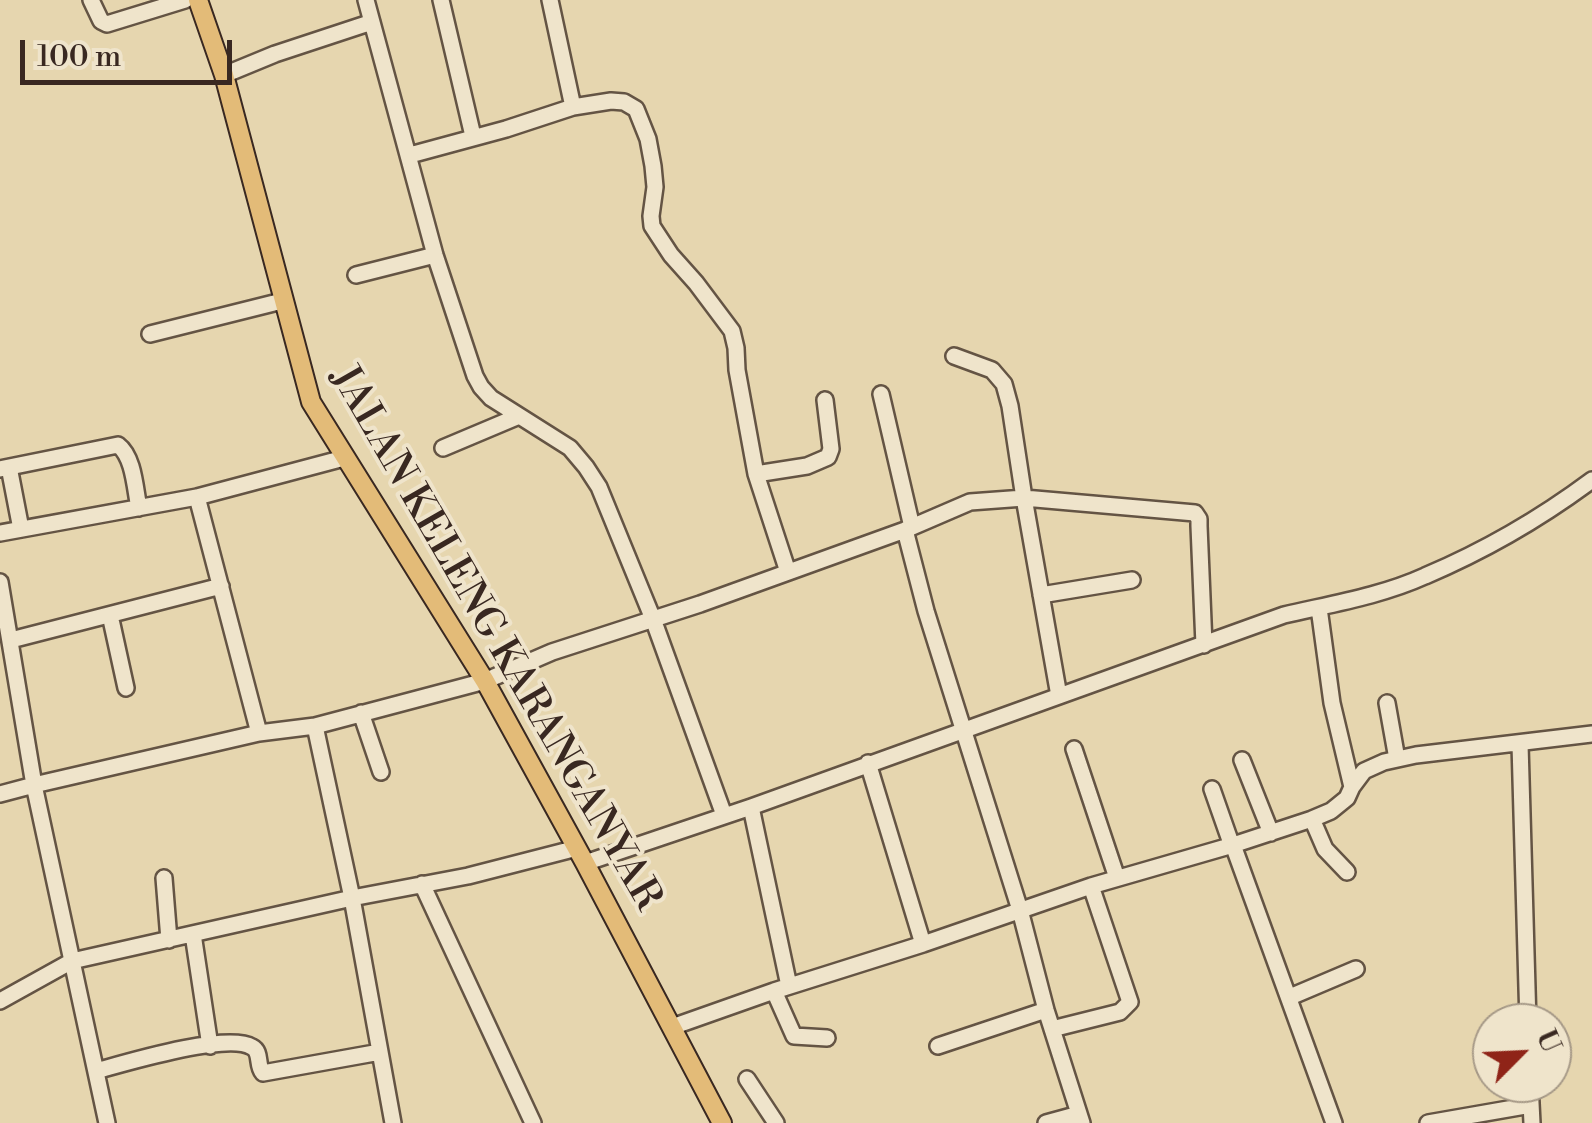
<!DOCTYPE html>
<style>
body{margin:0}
#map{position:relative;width:1592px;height:1123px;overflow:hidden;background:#e6d6af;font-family:"Libre Bodoni",serif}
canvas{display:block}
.north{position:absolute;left:1472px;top:1003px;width:100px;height:100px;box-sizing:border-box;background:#efe4cb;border:2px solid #a69987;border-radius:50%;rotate:66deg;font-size:28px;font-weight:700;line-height:40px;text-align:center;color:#392821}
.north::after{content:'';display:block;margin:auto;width:35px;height:45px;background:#8f2418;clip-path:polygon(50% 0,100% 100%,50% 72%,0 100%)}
.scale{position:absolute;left:20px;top:40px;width:212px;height:45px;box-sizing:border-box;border:5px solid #392821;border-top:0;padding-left:12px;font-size:30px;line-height:35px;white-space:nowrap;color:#392821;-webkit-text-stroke:8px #efe4cb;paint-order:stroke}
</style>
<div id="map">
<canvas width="1592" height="1123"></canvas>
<div class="north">U</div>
<div class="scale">100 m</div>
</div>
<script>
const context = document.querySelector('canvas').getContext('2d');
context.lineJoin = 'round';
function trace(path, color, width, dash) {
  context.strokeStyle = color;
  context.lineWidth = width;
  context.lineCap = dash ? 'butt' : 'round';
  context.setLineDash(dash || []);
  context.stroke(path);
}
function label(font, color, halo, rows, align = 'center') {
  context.font = font + ' "Libre Bodoni",serif';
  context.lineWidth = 8;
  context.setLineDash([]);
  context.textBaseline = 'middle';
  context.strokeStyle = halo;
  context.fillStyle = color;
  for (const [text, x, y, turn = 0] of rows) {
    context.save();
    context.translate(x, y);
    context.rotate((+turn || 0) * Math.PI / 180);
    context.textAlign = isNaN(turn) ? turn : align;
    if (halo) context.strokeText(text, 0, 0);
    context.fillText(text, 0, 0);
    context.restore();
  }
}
const minor = new Path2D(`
 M91,0L101,21L107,24L185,0
 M366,0L435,255L475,376L481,387L491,398L570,448L586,467L599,487L653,619L724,815
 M441,0L473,136
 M550,0L573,107
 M224,75L275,54L372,22
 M410,155L506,129L573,107L611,101L624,102L636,109L648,139L653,166L655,187L651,216L652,226L671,255L696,283L732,331L736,348L737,370L756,474L788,572
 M356,275L435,255
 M150,334L282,301
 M954,356L992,370L1004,384L1010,406L1024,498L1059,696
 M881,394L912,527
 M443,448L519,416
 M9,467L21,529
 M0,469L118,445C134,457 135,489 139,508
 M756,474L807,466L828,457L831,449L825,400
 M197,497L259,733
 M905,530L926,611L1020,910L1046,1010L1082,1123
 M0,533L197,497L344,458
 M0,582L34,785L0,794
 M1041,595L1132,580
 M1319,608L1332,703L1352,787
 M110,615L126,688
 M11,640L221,586
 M1387,703L1397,759
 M361,713L381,772
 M315,726L352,898L393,1123
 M1520,744L1528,1023
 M1074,749L1117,878
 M1242,760L1271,833
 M868,763L923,944
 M1212,789L1232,846
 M751,807L789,986
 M1312,819L1325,849L1347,872
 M1233,845L1334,1123
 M585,863L751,807L1284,615C1331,604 1381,596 1425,576C1484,551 1541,518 1592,480
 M164,878L169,940
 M422,884L533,1123
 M193,934L210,1046
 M774,991L794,1036L827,1038
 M1290,997L1356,969
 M0,1001L72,961L34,785L259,733L315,726L485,681L552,652L700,604L905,530L970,502L1024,498L1195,513L1199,519V526L1204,645
 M672,1027L774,991L923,944L1091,886L1233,845L1312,819L1331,811L1347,798L1352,787L1364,771L1384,762L1416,755L1592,734
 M1052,1029L1120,1012L1130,1002L1091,886
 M938,1046L1046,1010
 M96,1071C125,1063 227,1032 252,1047C262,1052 256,1065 263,1073L380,1052
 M747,1079L776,1123
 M1530,1083L1532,1123
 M107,1123L72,961L352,898L468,876L577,848
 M1046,1123L1079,1114
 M1428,1123L1531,1105`);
const major = new Path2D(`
 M198,0L224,75L311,402L485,681L585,863L722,1123`);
trace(minor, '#645444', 20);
trace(major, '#392821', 22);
trace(minor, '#efe4cb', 15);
trace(major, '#e3bb78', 18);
label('40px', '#392821', '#efe4cb', [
 ["JALAN KELENG KARANGANYAR",494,639,60]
]);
</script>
